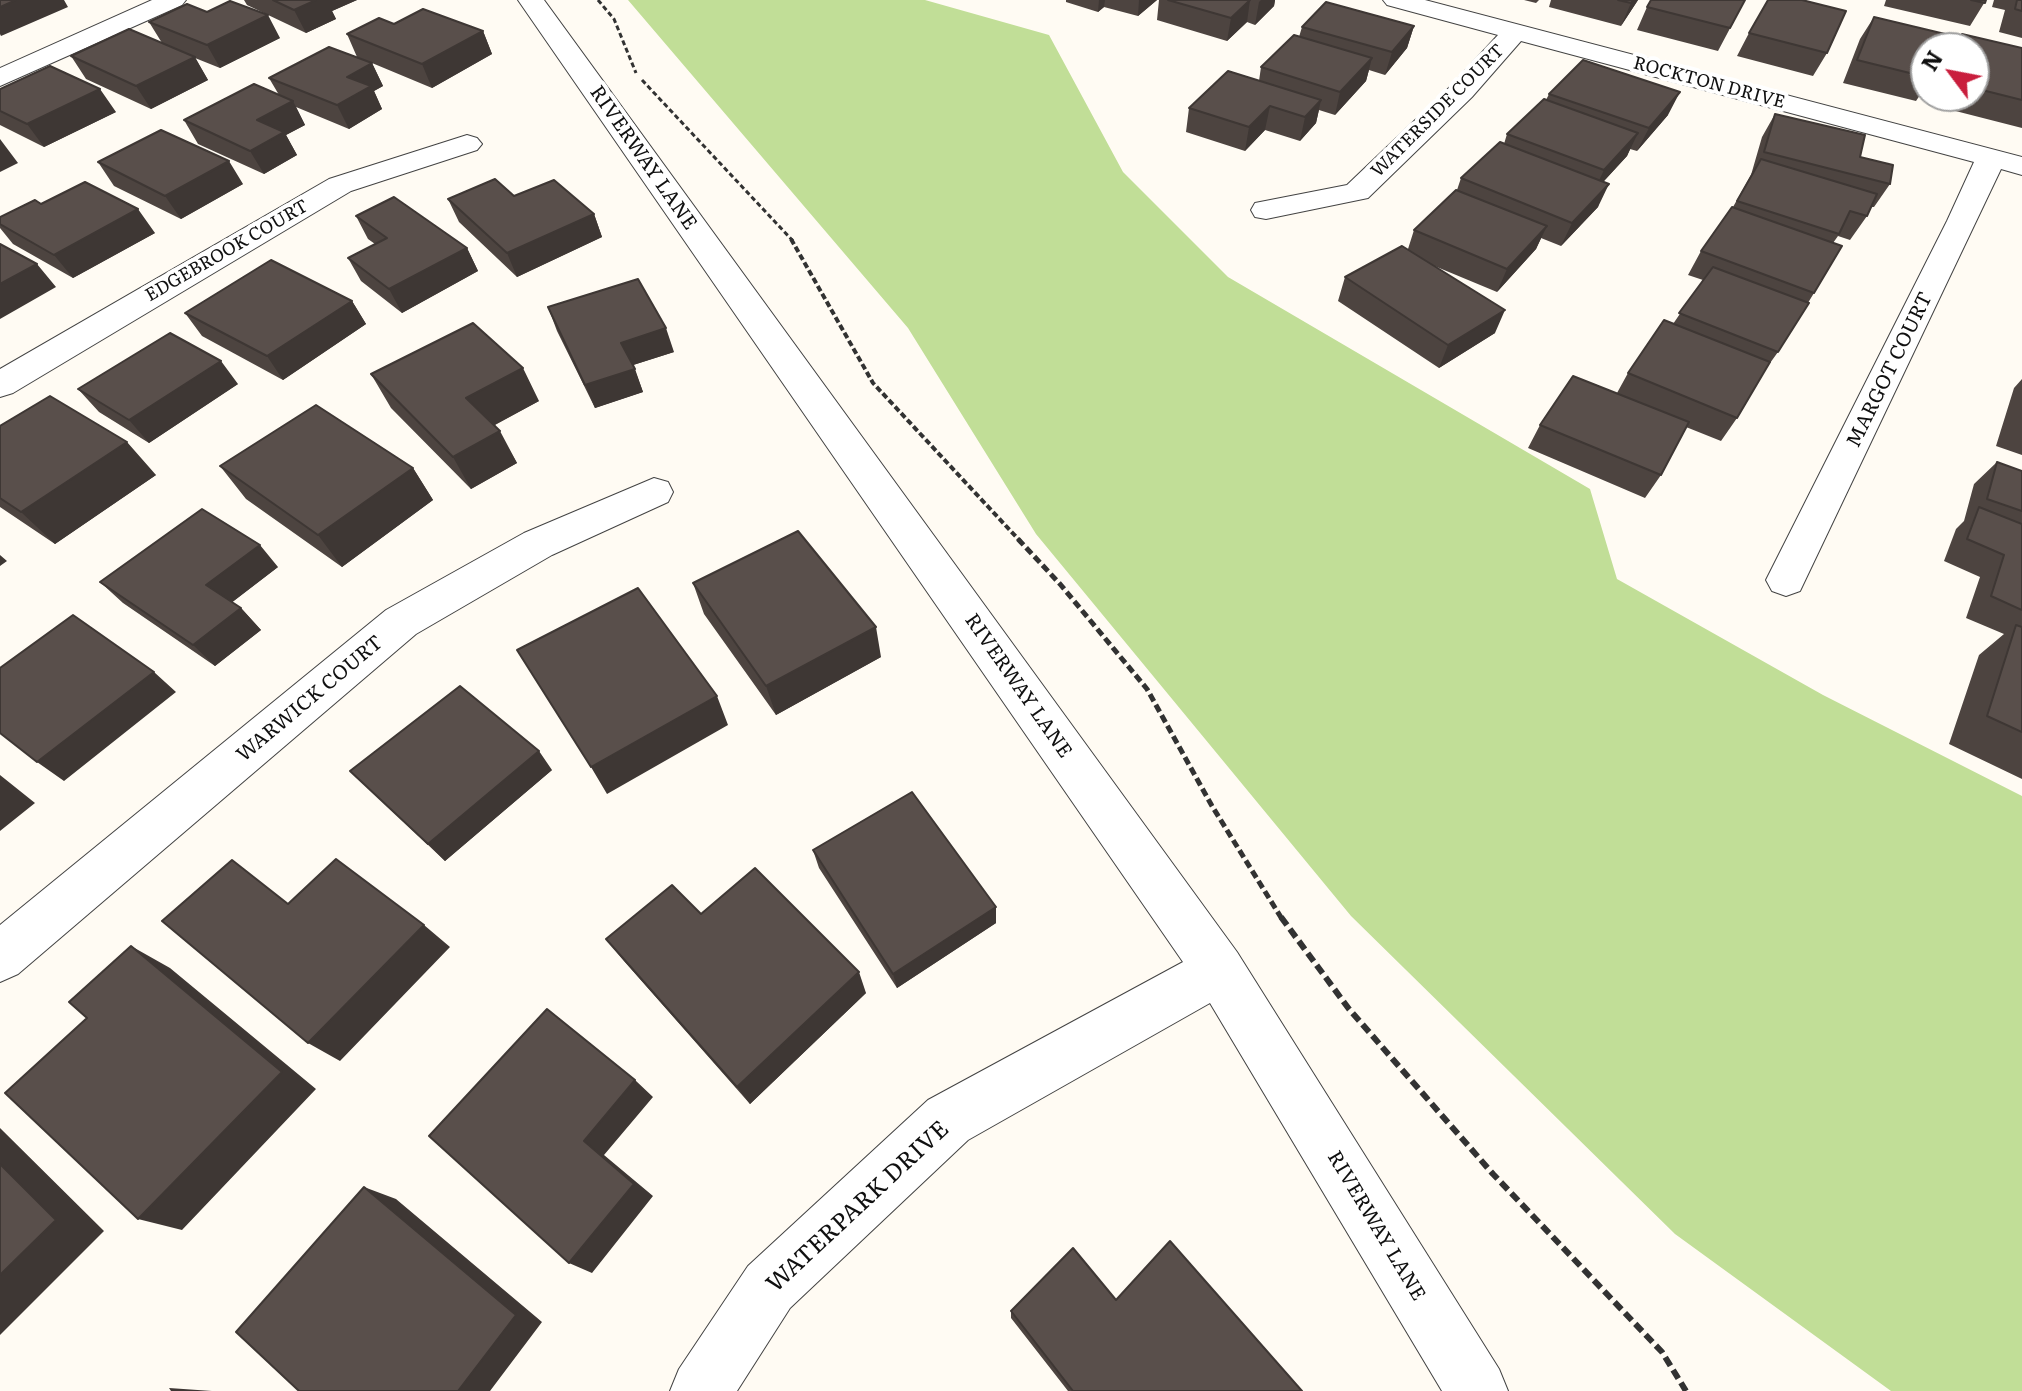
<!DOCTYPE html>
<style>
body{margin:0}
#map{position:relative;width:2022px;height:1391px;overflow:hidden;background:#fffbf3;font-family:Literata,serif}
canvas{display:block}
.north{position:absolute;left:1910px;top:32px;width:80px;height:80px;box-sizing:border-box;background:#fff;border:2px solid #9f9f9f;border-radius:50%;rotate:302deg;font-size:22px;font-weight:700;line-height:32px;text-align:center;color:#101010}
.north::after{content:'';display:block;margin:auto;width:28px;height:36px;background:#c91e3d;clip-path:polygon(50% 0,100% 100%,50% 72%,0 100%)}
</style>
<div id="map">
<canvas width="2022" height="1391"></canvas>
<div class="north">N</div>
</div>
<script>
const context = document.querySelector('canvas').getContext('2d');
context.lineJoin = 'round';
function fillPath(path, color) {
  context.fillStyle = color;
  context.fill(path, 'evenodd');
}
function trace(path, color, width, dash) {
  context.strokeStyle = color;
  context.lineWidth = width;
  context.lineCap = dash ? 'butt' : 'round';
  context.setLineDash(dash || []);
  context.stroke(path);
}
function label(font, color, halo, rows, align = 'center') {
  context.font = font + ' Literata,serif';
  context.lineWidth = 8;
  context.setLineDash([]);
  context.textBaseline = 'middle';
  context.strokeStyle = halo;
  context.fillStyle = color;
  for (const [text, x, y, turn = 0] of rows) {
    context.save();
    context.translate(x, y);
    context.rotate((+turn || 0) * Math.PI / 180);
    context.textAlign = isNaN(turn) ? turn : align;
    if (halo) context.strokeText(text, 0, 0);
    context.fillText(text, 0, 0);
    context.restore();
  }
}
fillPath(new Path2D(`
 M628,0H925L1049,35L1123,172L1228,277L1590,489L1617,579L1823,695L2022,796V1391H1891L1675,1234L1351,916L1036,534L908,328Z`), '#c1de97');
const minor = new Path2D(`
 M152,0H186L182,5L0,86V68Z
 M518,0H544L1237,952L1499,1369L1508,1391H1442L1210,1003L968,1140L790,1308L737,1391H670L679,1369L748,1266L928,1100L1183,962Z
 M1383,0H1425L2022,157V175L2001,169L1800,591L1786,596L1772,591L1766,580L1947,221L1974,162L1521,41L1472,97L1368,198L1266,219L1255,217L1251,210L1255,203L1347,185L1452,85L1498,35L1387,5Z
 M467,135L477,138L482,144L477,150L351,191L13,393L0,397V369L329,179Z
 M654,478L668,482L673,492L668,502L552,555L416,634L18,974L0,982V925L386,610L524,533Z`);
trace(minor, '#434343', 2);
trace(new Path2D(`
 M598,0L614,19L636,73
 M642,80L793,241`), '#323232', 3, [5, 3]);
trace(new Path2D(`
 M791,239L873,383L1020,541`), '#323232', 4, [6, 3]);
trace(new Path2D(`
 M1018,539L1060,584L1147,689L1212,806L1282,919`), '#323232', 5, [8, 4]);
trace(new Path2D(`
 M1281,917L1349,1009L1493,1174L1662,1352L1686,1391`), '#323232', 6, [10, 5]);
fillPath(minor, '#fff');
fillPath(new Path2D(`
 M244,0H357L332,11L336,19L306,33L247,5Z
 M1066,0H1157L1138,16L1104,7L1098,12L1066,2Z
 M1159,0H1275L1274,6L1255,25L1247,22L1227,41L1157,20Z
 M1524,0H1539L1536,3Z
 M1551,0H1638L1621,26L1549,7Z
 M1745,0L1718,51L1637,30L1647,7Z
 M1886,0H1986L1970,26L1884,6Z
 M1994,0H2022V38L1999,32L2005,10L1992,7Z
 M207,12L280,38L220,68L195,58L208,80L151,109L86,79L71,56L162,43L149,22Z
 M1874,17L1926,48V86L1916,101L1843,83L1860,39Z
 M394,24L483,31L492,54L432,88L372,63L383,86L374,91L382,109L349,129L296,107L305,125L286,135L297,155L264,174L198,144L184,120L279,95L269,78L357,57L347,34Z
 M1414,26L1407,48L1385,75L1369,70L1366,81L1335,115L1319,110L1316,123L1300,141L1265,130L1245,151L1186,132L1189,108L1259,81L1261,67L1299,37L1302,27Z
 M1749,33L1827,53L1813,76L1737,56Z
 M1962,34L2022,48V128L1932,105L1934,96H1974V48H1952Z
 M0,89L116,112L44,147L0,125Z
 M1549,94L1668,115L1637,151L1630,149L1627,156L1603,182L1598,207L1561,246L1541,238L1536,249L1497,292L1432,265L1495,333L1439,368L1338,301L1345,277L1408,249L1414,230L1457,190L1461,178L1504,144L1507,134L1546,100Z
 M1775,114L1860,157L1890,184L1874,207H1871L1867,216L1850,240L1838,236L1833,243L1814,293L1778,352L1765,370L1737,418L1721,441L1686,427L1661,475L1645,498L1528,448L1540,425L1617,393L1628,373L1673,324L1703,280L1688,275L1701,251L1733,207L1751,175L1762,137Z
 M98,162L243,184L181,219L114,186Z
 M448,199L594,214L602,237L517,277L459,222Z
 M41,204L155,233L73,278L13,244L0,228V217Z
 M356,216L467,248L478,271L402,313L361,281L348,258L375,244L368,239Z
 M352,301L366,324L283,380L202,336L185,313Z
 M548,307L674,352L633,365L643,392L595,408L557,331Z
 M371,374L539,401L495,425L517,463L471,489L391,408Z
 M2022,379V455L1996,446L2014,388Z
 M238,384L149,443L99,412L78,389Z
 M0,426L156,475L55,544L0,507Z
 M1997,462L2022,471V779L1949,744L1979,655L2004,634L1966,618L1980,577L1944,561L1956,529L1964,521L1974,484Z
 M220,466L413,468L433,500L342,567L246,499Z
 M278,567L232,602L241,608L261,630L215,666L123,603L100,582Z
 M693,583L881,657L776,715L704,614Z
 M552,770L445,861L350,771Z
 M813,850L996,923L897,988L819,868Z
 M701,914L866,993L750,1104L624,961L606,939Z
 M1116,1300L1302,1391H1068L1011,1318V1311Z`), '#4d4440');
fillPath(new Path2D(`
 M16,0H64L68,7L1,36L0,34V7Z
 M316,0H357L332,11L336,19L306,33L294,10Z
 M1099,0H1105L1104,7L1098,12Z
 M1139,0H1157L1138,16Z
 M1250,0L1247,22L1227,41L1231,18Z
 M1261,0H1275L1274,6L1255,25L1259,2Z
 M1633,0H1638L1621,26L1631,3Z
 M268,15L280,38L220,68L207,45Z
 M1414,26L1407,48L1385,75L1392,52Z
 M483,31L492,54L432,88L422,64Z
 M195,57L208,80L151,109L136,86Z
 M1372,58L1366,81L1335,115L1340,92Z
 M372,63L383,86L374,91L382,109L349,129L337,105L347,77Z
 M100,89L116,112L44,147L27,124Z
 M1680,92L1668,115L1637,151L1649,128Z
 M1321,100L1316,123L1300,141L1305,117Z
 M293,101L305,125L286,135L297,155L264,174L250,151L257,120Z
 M1270,106L1265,130L1245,151L1249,127Z
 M1638,133L1627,156L1593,193L1604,170Z
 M0,139L18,163L0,172Z
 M229,161L243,184L181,219L165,196Z
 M1609,184L1598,207L1561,246L1572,223Z
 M138,209L155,233L73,278L54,255Z
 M594,214L602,237L517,277L507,253Z
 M1547,226L1536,249L1497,292L1507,269Z
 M467,248L478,271L402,313L389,289Z
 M37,264L56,287L0,319V284Z
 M352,301L366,324L283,380L267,356Z
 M1505,310L1495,333L1439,368L1448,345Z
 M666,328L674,352L630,366L621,343Z
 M221,361L238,384L149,443L129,420Z
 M523,368L539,401L483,431L466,398Z
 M635,369L643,392L595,408L585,385Z
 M500,431L517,463L471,489L453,457Z
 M127,442L156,475L55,544L21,512Z
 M413,468L433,500L342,567L318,535Z
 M260,545L278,567L226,607L206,585Z
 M0,555L7,561L0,566Z
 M241,608L261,630L215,666L193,645Z
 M876,627L881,657L776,715L766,686Z
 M154,672L176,692L64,781L37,762Z
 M717,696L728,725L607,794L591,767Z
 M539,751L552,770L445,861L428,844Z
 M0,775L35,803L0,831Z
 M996,907V923L897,988L893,974Z
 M424,925L450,947L340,1061L308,1043Z
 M131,946L170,968L316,1089L182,1230L138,1219Z
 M859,972L866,993L750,1104L737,1087Z
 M635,1080L653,1097L604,1155L653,1196L592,1273L569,1263L584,1141Z
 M0,1128L104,1231L0,1335Z
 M364,1187L396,1199L542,1322L490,1391H458Z
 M169,1388L212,1391H171Z`), '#3e3734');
const building = new Path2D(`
 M0,0H16L0,7Z
 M273,0H316L294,10Z
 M1168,0H1250L1231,18Z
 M1618,0H1633L1631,3Z
 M1651,0H1745L1730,28L1647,7Z
 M1768,0H1802L1846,11L1827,53L1749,33Z
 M1971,0H1986L1985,3Z
 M2017,0H2022V11L2015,9Z
 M230,1L268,15L207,45L149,22L187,4L207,12Z
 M1326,2L1414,26L1392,52L1302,27Z
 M423,9L483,31L422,64L347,34L379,18L394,24Z
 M1874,17L1945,34L1941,48H1926V77L1857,60Z
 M129,29L195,57L136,86L71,56Z
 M1962,34L2022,48V100L1974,88V48H1957Z
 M1294,35L1372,58L1340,92L1261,67Z
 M329,47L372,63L347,77L371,86L337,105L269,78Z
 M1583,60L1680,92L1649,128L1549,94Z
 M50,66L100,89L27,124L0,111V89Z
 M1228,71L1321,100L1305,117L1270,106L1249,127L1189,108Z
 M254,84L293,101L257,120L284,132L250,151L184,120Z
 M1544,99L1638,133L1604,170L1507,134Z
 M1775,114L1865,135L1860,157L1893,165L1890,184L1764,152Z
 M161,130L229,161L165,196L98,162Z
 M1500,142L1609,184L1572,223L1461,178Z
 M1761,159L1877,194L1867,216L1850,211L1839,234L1737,201Z
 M495,179L514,196L554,180L594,214L507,253L448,199Z
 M85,182L138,209L54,255L0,224V217L35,200L41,204Z
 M1456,190L1547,226L1507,269L1414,230Z
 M394,197L467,248L389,289L348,258L387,238L356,216Z
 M1732,207L1842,246L1814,293L1701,251Z
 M0,244L37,264L0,284Z
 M1402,246L1505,310L1448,345L1345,277Z
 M271,260L352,301L267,356L185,313Z
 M1713,267L1809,303L1778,352L1679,313Z
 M638,279L666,328L621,343L635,369L585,385L548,307Z
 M1664,320L1770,362L1737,418L1628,373Z
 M473,323L523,368L466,398L500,431L453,457L371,374Z
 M170,333L221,361L129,420L78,389Z
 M1573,376L1689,422L1661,475L1540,425Z
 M50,396L127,442L21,512L0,498V426Z
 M316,405L413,468L318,535L220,466Z
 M1997,462L2022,471V511L1987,499Z
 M1979,507L2022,524V610L1991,596L2004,555L1967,539Z
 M202,509L260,545L206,585L241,608L193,645L100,582Z
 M798,531L876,627L766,686L693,583Z
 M638,588L717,696L591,767L517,650Z
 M73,615L154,672L37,762L0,733V668Z
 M2016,625L2022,627V732L1987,716Z
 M460,686L539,751L428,844L350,771Z
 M912,792L996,907L893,974L813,850Z
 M336,859L424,925L308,1043L162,921L232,860L288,904Z
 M755,868L859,972L737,1087L606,939L672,885L701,914Z
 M131,946L282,1072L138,1219L5,1093L87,1018L69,1002Z
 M547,1009L635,1080L584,1141L634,1184L569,1263L429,1136Z
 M0,1164L56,1220L0,1275Z
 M364,1187L516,1315L458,1391H299L236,1332Z
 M1170,1241L1302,1391H1073L1011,1311L1073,1248L1116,1300Z`);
fillPath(building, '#594f4b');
trace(building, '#3e3734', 2);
label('18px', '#101010', '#fff', [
 ["ROCKTON DRIVE",1709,83,15],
 ["WATERSIDE COURT",1438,111,-45],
 ["EDGEBROOK COURT",227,251,-30]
]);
label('20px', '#101010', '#fff', [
 ["RIVERWAY LANE",643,158,55],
 ["MARGOT COURT",1890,370,-64],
 ["RIVERWAY LANE",1018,686,55],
 ["WARWICK COURT",310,699,-40],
 ["RIVERWAY LANE",1376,1226,59]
]);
label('24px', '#101010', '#fff', [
 ["WATERPARK DRIVE",858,1207,-43]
]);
</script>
